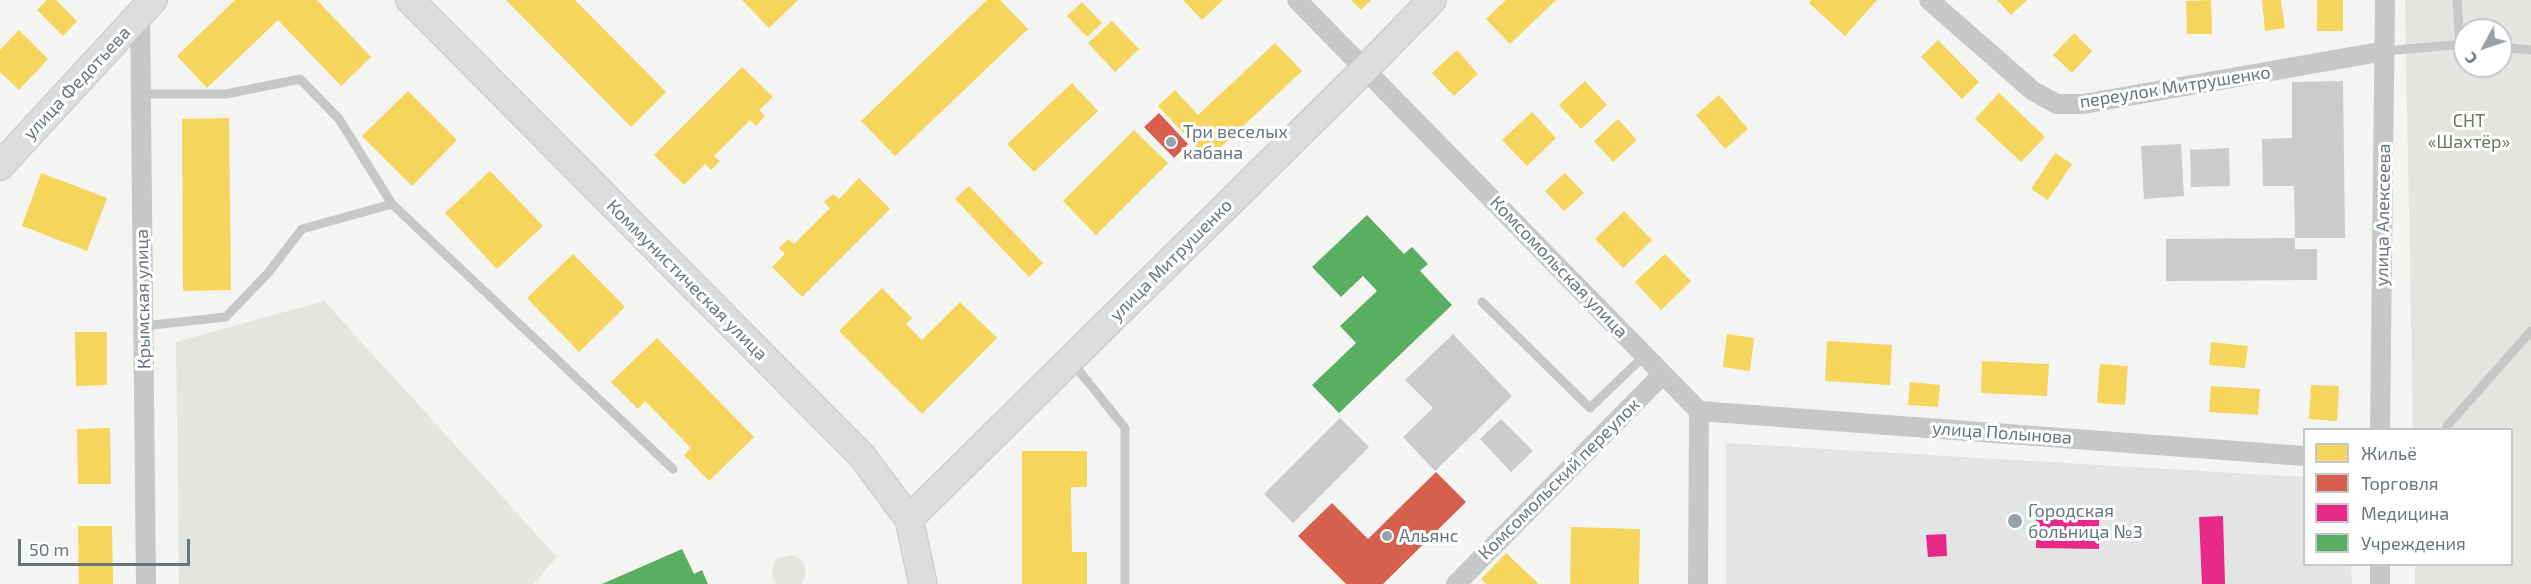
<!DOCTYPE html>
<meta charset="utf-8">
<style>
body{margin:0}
#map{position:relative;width:2531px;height:584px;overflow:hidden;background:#f4f4f3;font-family:"Exo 2",sans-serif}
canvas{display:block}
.legend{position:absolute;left:2303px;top:428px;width:210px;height:138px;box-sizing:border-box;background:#fff;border:2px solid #c3c8cc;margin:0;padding:8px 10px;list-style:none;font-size:18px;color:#68757f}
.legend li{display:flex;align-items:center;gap:12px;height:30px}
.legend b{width:30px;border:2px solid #c3c8cc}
.north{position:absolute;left:2453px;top:18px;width:60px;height:60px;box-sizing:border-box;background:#fff;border:2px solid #c3c8cc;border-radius:50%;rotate:230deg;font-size:16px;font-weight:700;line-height:24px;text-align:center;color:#68757f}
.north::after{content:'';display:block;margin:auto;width:21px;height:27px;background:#99a1a8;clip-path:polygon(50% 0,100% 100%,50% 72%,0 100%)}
.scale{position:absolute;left:18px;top:539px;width:172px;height:27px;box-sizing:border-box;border:3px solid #68757f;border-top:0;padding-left:8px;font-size:18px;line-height:21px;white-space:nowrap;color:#68757f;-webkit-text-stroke:4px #fff;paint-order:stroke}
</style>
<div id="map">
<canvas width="2531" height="584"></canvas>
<ul class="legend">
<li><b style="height:16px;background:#f6d55c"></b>Жильё</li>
<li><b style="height:16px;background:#d6604d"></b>Торговля</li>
<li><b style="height:16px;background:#e7298a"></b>Медицина</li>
<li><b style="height:16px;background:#5aae61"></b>Учреждения</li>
</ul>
<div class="north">С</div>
<div class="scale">50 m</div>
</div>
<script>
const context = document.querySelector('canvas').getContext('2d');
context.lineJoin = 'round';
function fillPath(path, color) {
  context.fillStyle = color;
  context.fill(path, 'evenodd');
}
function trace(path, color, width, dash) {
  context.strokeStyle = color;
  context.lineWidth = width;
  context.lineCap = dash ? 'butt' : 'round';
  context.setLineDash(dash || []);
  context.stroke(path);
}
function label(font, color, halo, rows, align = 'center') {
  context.font = font + ' "Exo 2",sans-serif';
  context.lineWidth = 6;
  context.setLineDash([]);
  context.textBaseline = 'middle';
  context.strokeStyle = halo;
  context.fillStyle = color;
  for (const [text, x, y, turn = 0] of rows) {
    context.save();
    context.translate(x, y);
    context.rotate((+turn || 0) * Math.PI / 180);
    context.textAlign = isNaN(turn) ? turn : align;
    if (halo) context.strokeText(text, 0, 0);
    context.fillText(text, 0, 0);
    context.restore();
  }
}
fillPath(new Path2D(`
 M1726,443L2304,477V564L2351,565L2352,584H1726Z`), '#e3e4e4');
fillPath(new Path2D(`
 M2405,0H2531V584H2415V565L2512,564V430L2413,429ZM2465,30H2501V66H2465Z
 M324,301L557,557L533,584H179L176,342Z
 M792,555C805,559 810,572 801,584H777C770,576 771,566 778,558Z`), '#e3e5e1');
fillPath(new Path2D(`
 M47,0H56L77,21L63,36L37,10Z
 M235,0H317L371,57L341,86L278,20L207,88L177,56Z
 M506,0H575L666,92L631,127Z
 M742,0H798L769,28Z
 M987,0H1000L1028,29L895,156L861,121Z
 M1183,0H1223L1202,20Z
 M1351,0H1371L1361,10Z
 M1506,0H1556L1510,44L1486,19Z
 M1811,0H1877L1845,36L1809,3Z
 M1997,0H2027L2011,15Z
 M2211,0L2212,34H2187L2186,1Z
 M2262,0H2281L2285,28L2265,31Z
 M2317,0H2343V31H2317Z
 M1082,2L1102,23L1087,37L1067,16Z
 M1112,21L1139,49L1115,72L1088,43Z
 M19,30L48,59L19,90L0,72V50Z
 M2074,33L2092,51L2072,73L2053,55Z
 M1938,40L1979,82L1962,99L1921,57Z
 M1275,43L1302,71L1208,159L1158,106L1175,90L1198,115Z
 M1457,50L1478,74L1454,96L1432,73Z
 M742,67L773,97L759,110L765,116L756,126L750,120L714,156L720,161L711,170L705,164L684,185L654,155Z
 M1585,81L1607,105L1581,129L1559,105Z
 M1072,83L1098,111L1034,172L1007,144Z
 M408,91L457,140L412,186L362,136Z
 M1999,93L2045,137L2021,162L1975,119Z
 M1719,95L1748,129L1725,149L1696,115Z
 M1532,112L1556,138L1527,166L1502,140Z
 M229,118L231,290L183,291L182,119Z
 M1618,119L1637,140L1613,162L1594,141Z
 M1134,130L1168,163L1096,235L1063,201Z
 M2055,153L2072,164L2048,200L2031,189Z
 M490,171L543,226L497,269L445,213Z
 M41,173L107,198L87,251L22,226Z
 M1565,173L1584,193L1564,211L1545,191Z
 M859,178L890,209L802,297L772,267L785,254L779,248L788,239L794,244L830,208L824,202L833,194L839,199Z
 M969,186L1043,263L1029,277L955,199Z
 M1624,211L1652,240L1623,268L1595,239Z
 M573,254L625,307L579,352L527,298Z
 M1665,254L1691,281L1661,310L1635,282Z
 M882,288L912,318L906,324L922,340L960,302L997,338L922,414L839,331Z
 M75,332H107V385L76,386Z
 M1727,334L1754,338L1750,371L1723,367Z
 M657,338L754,437L709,481L684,455L691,448L645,401L638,409L611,382Z
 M1827,341L1892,345L1890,385L1825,381Z
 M2211,342L2248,346L2245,368L2209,365Z
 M1982,361L2049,364L2047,396L1981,393Z
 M2100,364L2128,366L2125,405L2097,403Z
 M1910,382L1940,385L1938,407L1908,405Z
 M2311,385L2339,386L2337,421L2309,419Z
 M2211,386L2260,389L2258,415L2209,412Z
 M110,428L111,484H78L77,429Z
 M1022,451H1087V487H1071L1072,552H1087V584H1022Z
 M78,526H112L113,584H79Z
 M1571,527L1640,529L1639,584H1570Z
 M1506,553L1538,583L1537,584H1486L1481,579Z`), '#f6d55c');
fillPath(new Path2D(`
 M1159,113L1188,144L1174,158L1144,127Z
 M1436,472L1466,502L1383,584H1346L1298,536L1332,503L1368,539Z`), '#d6604d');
fillPath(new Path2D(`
 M2223,516L2225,584H2202L2199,517Z
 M2036,519L2099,520V549L2036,548Z
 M1946,534L1947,556L1928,557L1926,535Z`), '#e7298a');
fillPath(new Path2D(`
 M1367,215L1404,254L1412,247L1428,264L1420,271L1452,305L1339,413L1312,385L1356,343L1340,326L1377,291L1363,276L1341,297L1312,267Z
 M682,549L694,574L702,570L708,584H602Z`), '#5aae61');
fillPath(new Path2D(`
 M2343,81L2345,238H2295L2294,186H2263L2262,139L2292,138V82Z
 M2181,144L2184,196L2144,199L2141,146Z
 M2229,148L2230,186L2191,187L2190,150Z
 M2295,238V249H2317V280L2166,281V239Z
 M1453,334L1512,396L1435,471L1403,437L1433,408L1405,380Z
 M1340,418L1369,447L1293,523L1264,494Z
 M1501,419L1533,451L1511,472L1480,439Z`), '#cacbcc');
const secondary = new Path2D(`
 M410,0L862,456L909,519L923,584
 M0,166L153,0
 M909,519L1366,68L1432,0`);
trace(secondary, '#d0d0d0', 30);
trace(new Path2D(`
 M2457,0L2460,44
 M2501,47L2531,50
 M2385,51L2465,44
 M141,94H226L300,79L339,119L392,204L673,469
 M1482,302L1590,408L1645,355
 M143,326L226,317L268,273L302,229L392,204
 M1072,362L1125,428V584
 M2447,426L2531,331`), '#c6c8c8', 9);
trace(new Path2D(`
 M1297,0L1699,411L1698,584
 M1929,0L2033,91L2057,104H2083L2385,51
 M140,14L146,584
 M1699,411L2304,456
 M2380,430L2385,0
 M2380,564V584
 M1456,584L1663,374`), '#c6c8c8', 20);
trace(secondary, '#dcddde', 27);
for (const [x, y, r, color] of [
 [1171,142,6,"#99a1a8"],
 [2015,521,8,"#99a1a8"],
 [1387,536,6,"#99a1a8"]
]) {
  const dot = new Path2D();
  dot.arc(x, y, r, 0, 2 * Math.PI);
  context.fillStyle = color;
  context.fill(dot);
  trace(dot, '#fff', 2);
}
label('18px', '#68757f', '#fff', [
 ["улица Федотьева",77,83,-47],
 ["переулок Митрушенко",2175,87,-9],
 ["улица Алексеева",2383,215,-89],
 ["улица Митрушенко",1171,260,-45],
 ["Комсомольская улица",1559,267,46],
 ["Коммунистическая улица",687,280,45],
 ["Крымская улица",143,299,-91],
 ["улица Полынова",2002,433,4],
 ["Комсомольский переулок",1559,479,-45]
]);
label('18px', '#697766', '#fff', [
 ["СНТ",2469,121],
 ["«Шахтёр»",2469,142]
]);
label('18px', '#68757f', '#fff', [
 ["Три веселых",1183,132],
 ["кабана",1183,153],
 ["Городская",2028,511],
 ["больница №3",2028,532],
 ["Альянс",1399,536]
], 'left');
</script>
